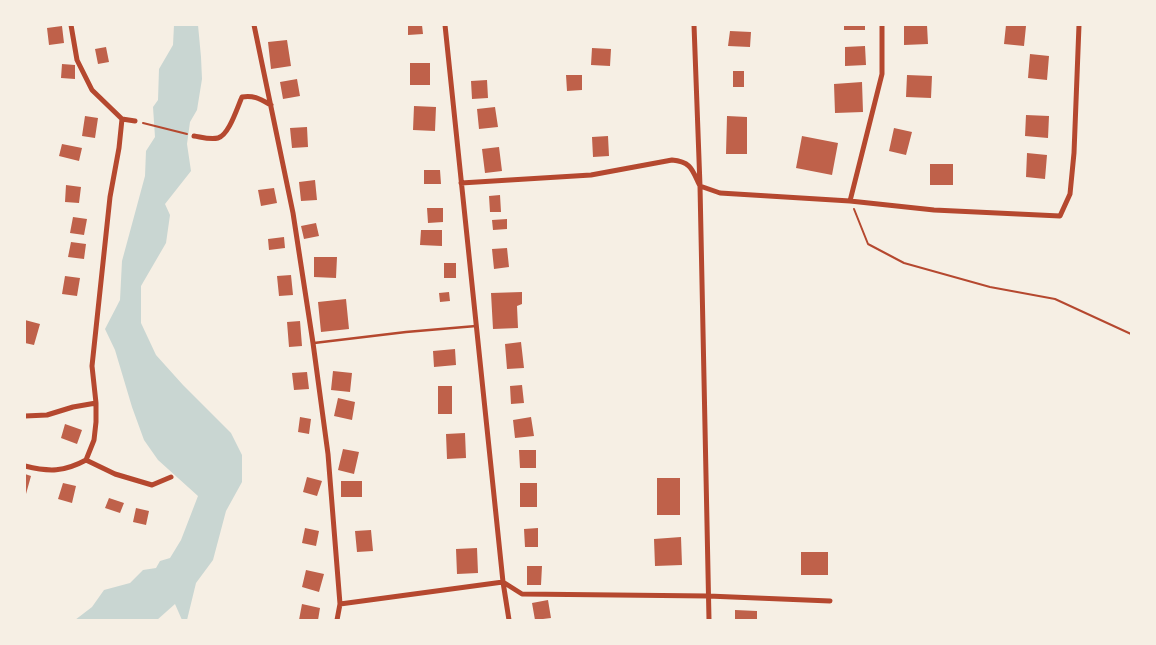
<!DOCTYPE html>
<style>
body{margin:0}
#map{position:relative;width:1156px;height:645px;overflow:hidden;background:#f6efe4;font-family:Arial,sans-serif}
canvas{display:block}
.frame{position:absolute;inset:0;border:26px solid #f6efe4;pointer-events:none}
</style>
<div id="map">
<canvas width="1156" height="645"></canvas>
<div class="frame"></div>
</div>
<script>
const context = document.querySelector('canvas').getContext('2d');
context.lineJoin = 'round';
function fillPath(path, color) {
  context.fillStyle = color;
  context.fill(path, 'evenodd');
}
function trace(path, color, width, dash) {
  context.strokeStyle = color;
  context.lineWidth = width;
  context.lineCap = dash ? 'butt' : 'round';
  context.setLineDash(dash || []);
  context.stroke(path);
}
fillPath(new Path2D(`
 M174,25H198L201,57L202,79L197,110L190,122L187,144L191,171L165,204L170,215L166,243L141,286V323L156,355L183,385L231,433L242,455V482L226,511L213,560L196,583L187,620H182L175,604L157,620H75L92,607L104,590L130,583L143,570L156,568L160,561L170,558L181,540L198,496L158,460L144,440L132,407L115,350L105,329L120,300L122,261L145,176L146,151L155,137L153,107L158,100L159,69L173,45Z`), '#c9d6d2');
fillPath(new Path2D(`
 M408,25H422L423,34L408,35Z
 M844,25H865V30H844Z
 M904,25H927L928,44L904,45Z
 M1006,25L1026,26L1024,46L1004,44Z
 M62,26L64,43L49,45L47,28Z
 M730,31L751,32L750,47L728,46Z
 M287,40L291,66L271,69L268,42Z
 M865,46L866,65L845,66V47Z
 M106,47L109,62L98,64L95,49Z
 M592,48L611,49L610,66L591,65Z
 M1030,54L1049,56L1047,80L1028,78Z
 M410,63H430V85H410Z
 M62,64L75,65V79L61,78Z
 M733,71H744V87H733Z
 M566,75H582V90L567,91Z
 M907,75L932,76L931,98L906,97Z
 M297,79L300,96L283,99L280,82Z
 M487,80L488,98L472,99L471,81Z
 M862,82L863,112L835,113L834,84Z
 M414,106L436,107L435,131L413,130Z
 M495,107L498,127L479,129L477,109Z
 M1026,115L1049,116L1048,138L1025,136Z
 M85,116L98,118L95,138L82,136Z
 M727,116L747,117V154H726Z
 M307,127L308,147L292,148L290,128Z
 M894,128L912,132L906,155L889,151Z
 M608,136L609,156L593,157L592,137Z
 M802,136L838,143L832,175L796,168Z
 M62,144L82,148L79,161L59,156Z
 M499,147L502,171L485,173L482,149Z
 M1027,153L1047,155L1045,179L1026,177Z
 M930,164H953V185H930Z
 M424,170H440L441,184H424Z
 M315,180L317,200L301,201L299,182Z
 M66,185L81,187L79,203L65,202Z
 M274,188L277,203L261,206L258,190Z
 M500,195L501,212H490L489,196Z
 M427,208H443V222L428,223Z
 M73,217L87,219L84,235L70,233Z
 M507,219V229L493,230L492,220Z
 M316,223L319,236L304,239L301,226Z
 M421,230H442V246L420,245Z
 M284,237L285,248L269,250L268,239Z
 M71,242L86,244L84,259L68,257Z
 M507,248L509,267L494,269L492,249Z
 M314,257H337L336,278L314,277Z
 M444,263H456V278H444Z
 M291,275L293,295L279,296L277,276Z
 M65,276L80,278L77,296L62,294Z
 M449,292L450,301L440,302L439,293Z
 M522,292V304L517,306L518,328L493,329L491,293Z
 M346,299L349,329L321,332L318,302Z
 M25,320L40,324L34,345L25,343Z
 M300,321L302,346L289,347L287,322Z
 M521,342L524,368L507,369L505,344Z
 M455,349L456,365L434,367L433,351Z
 M333,371L352,373L350,392L331,390Z
 M307,372L309,389L294,390L292,373Z
 M522,385L524,403L511,404L510,386Z
 M438,386H452V414H438Z
 M338,398L355,402L352,420L334,416Z
 M300,417L311,419L309,434L298,432Z
 M531,417L534,436L515,438L513,420Z
 M65,424L82,430L77,444L61,438Z
 M465,433L466,458L447,459L446,434Z
 M343,449L359,452L354,474L338,470Z
 M519,450H536V468H520Z
 M25,474L31,476L26,494H25Z
 M307,477L322,481L317,496L303,492Z
 M657,478H680V515H657Z
 M341,481H362V497H341Z
 M63,483L76,486L72,503L58,499Z
 M520,483H537V507H520Z
 M109,498L124,503L120,513L105,508Z
 M136,508L149,511L146,525L133,522Z
 M305,528L319,531L316,546L302,543Z
 M538,528V547H525L524,529Z
 M371,530L373,551L357,552L355,531Z
 M681,537L682,565L655,566L654,539Z
 M477,548L478,573L457,574L456,549Z
 M801,552H828V575H801Z
 M527,566H542L541,585H527Z
 M306,570L324,574L319,592L302,587Z
 M548,600L551,618L535,620L532,603Z
 M302,604L320,608L318,620H299Z
 M735,610L757,611V620H735Z`), '#bf614a');
trace(new Path2D(`
 M143,123L187,134
 M854,209L868,244L904,263L990,287L1055,299L1131,334`), '#b5482f', 2);
trace(new Path2D(`
 M314,343L406,332L476,326`), '#b5482f', 2.5);
trace(new Path2D(`
 M254,25L293,213L313,343L328,454L340,604L337,620
 M445,25L503,582L509,620
 M694,25L700,186L709,620
 M122,119L135,121
 M194,136C201,137 210,140 218,138C229,135 237,108 242,97C254,95 260,99 271,105
 M461,183L591,175L672,160C692,162 692,170 700,186L720,193L850,201L934,210L1060,216L1070,194L1074,153L1079,25
 M850,201L882,74V25
 M25,416L47,415L73,407L96,403
 M86,460L115,474L152,485L171,477
 M25,466C49,472 64,472 86,460L94,440L96,422V403L92,366L110,197L119,148L122,119L92,90L77,60L71,25
 M340,604L503,582L522,594L708,596L830,601`), '#b5482f', 5);
</script>
